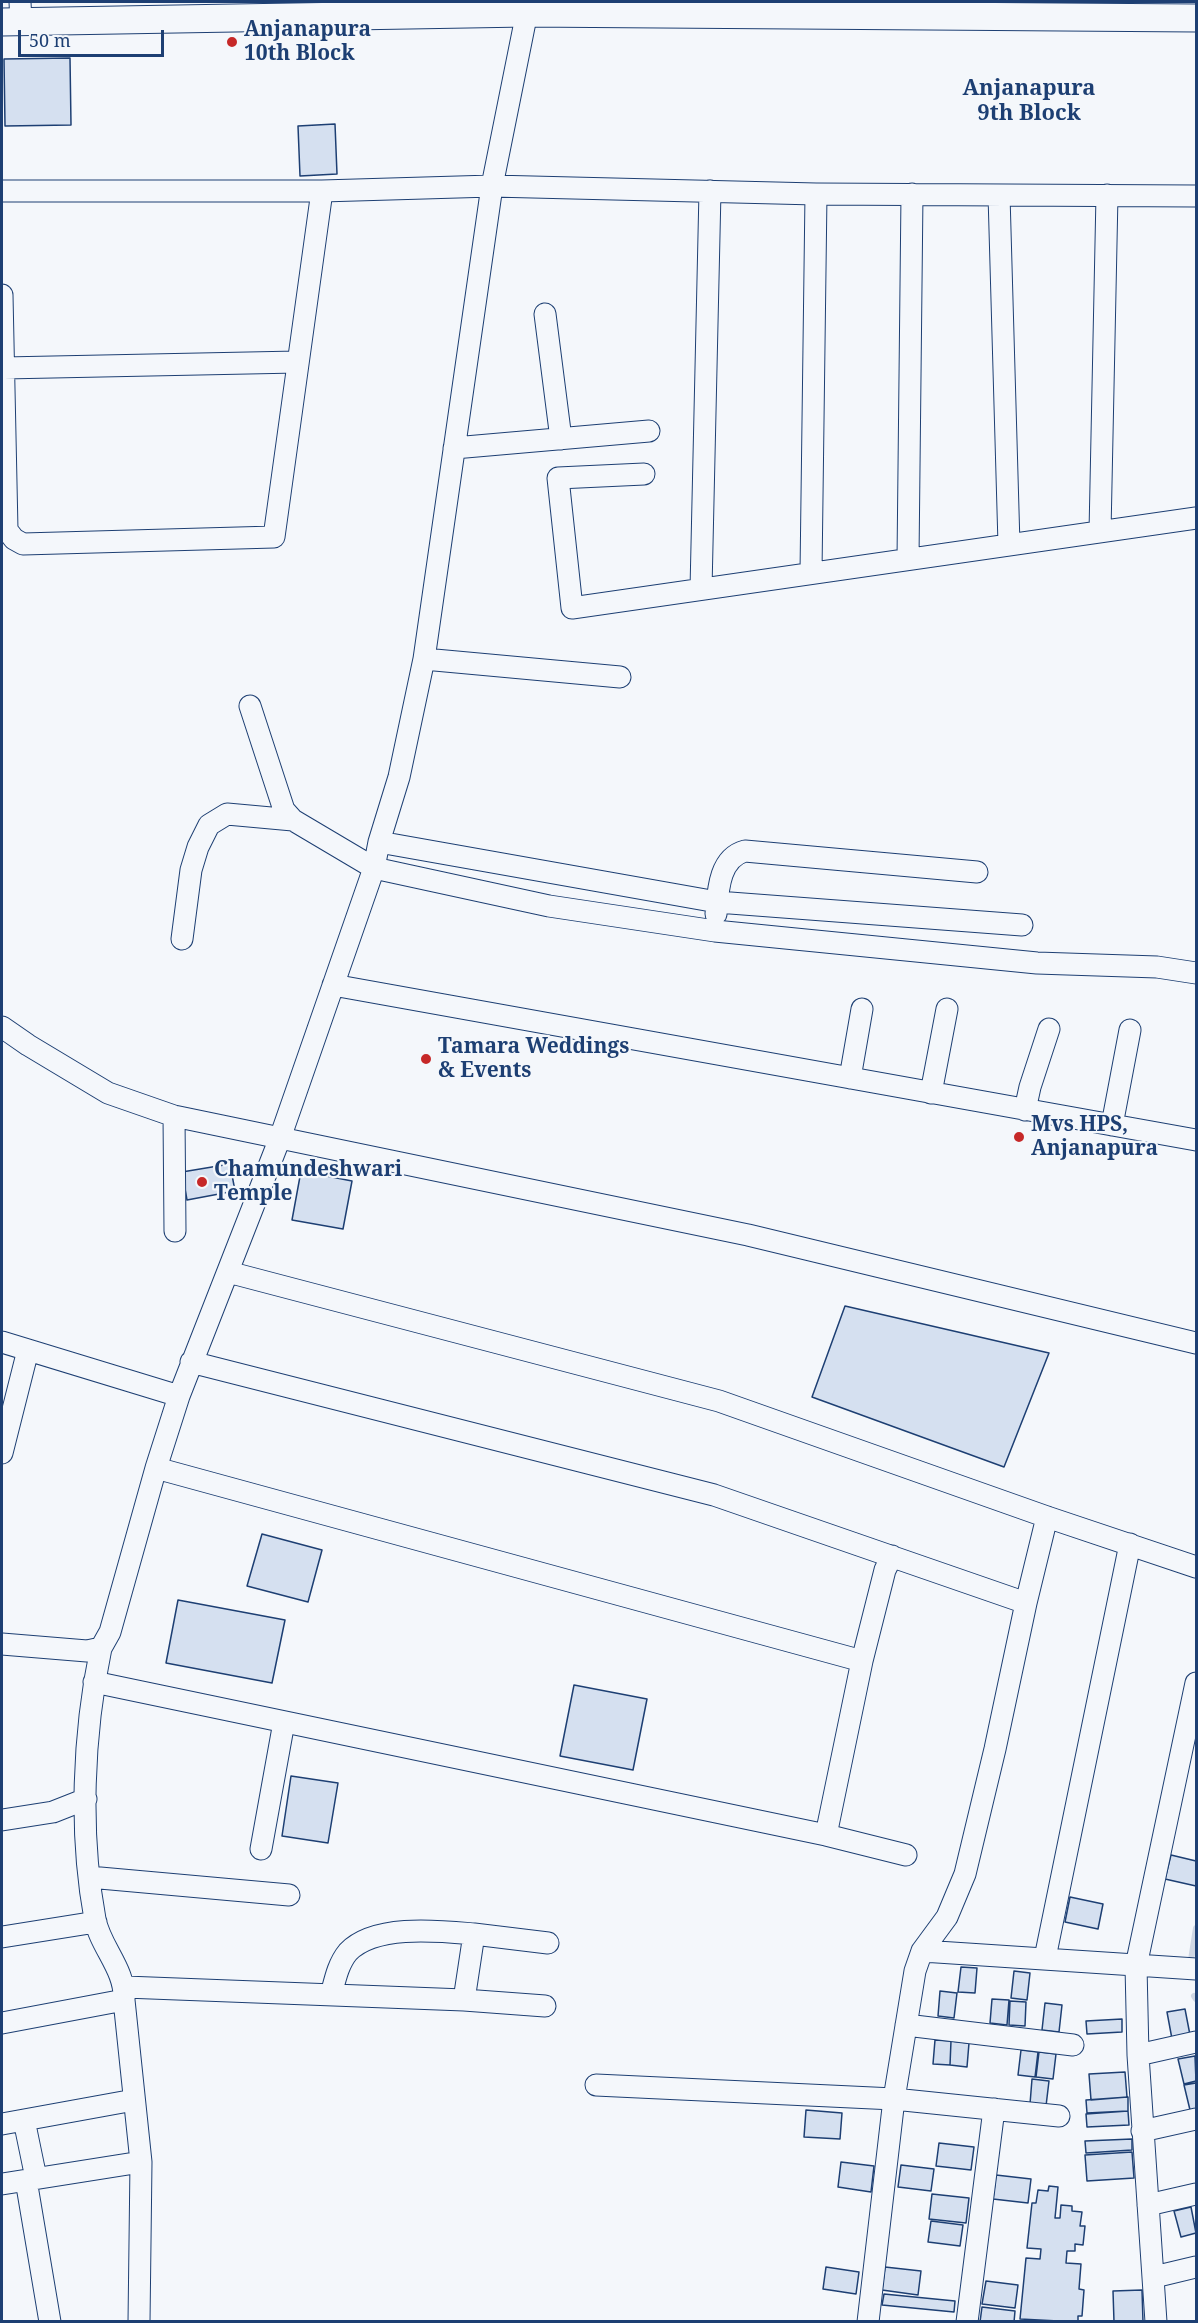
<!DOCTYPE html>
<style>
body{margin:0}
#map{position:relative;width:1198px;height:2323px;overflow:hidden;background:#f4f7fb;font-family:"Noto Serif",serif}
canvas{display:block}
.frame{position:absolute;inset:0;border:3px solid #1d3f73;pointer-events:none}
.scale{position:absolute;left:18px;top:30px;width:146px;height:27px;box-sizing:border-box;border:3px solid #1d3f73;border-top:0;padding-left:8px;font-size:18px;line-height:21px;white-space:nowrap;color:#1d3f73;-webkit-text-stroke:4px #f4f7fb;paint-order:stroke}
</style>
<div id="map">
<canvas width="1198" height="2323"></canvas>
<div class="frame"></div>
<div class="scale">50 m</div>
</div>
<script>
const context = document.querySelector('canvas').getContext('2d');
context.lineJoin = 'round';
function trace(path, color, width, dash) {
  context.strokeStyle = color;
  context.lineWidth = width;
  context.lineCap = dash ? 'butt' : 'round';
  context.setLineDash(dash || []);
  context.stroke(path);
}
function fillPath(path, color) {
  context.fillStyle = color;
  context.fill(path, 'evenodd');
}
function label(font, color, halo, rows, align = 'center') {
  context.font = font + ' "Noto Serif",serif';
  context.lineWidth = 4.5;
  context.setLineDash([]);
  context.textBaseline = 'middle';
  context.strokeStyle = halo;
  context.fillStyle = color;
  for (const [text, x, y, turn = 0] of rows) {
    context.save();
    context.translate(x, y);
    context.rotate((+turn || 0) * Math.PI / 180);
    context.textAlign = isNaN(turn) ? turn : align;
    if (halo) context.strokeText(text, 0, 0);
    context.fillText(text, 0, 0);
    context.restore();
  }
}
trace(new Path2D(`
 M1191,1960L1196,1928
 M1194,1996L1196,1999`), '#cfd7e4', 6);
const building = new Path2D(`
 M70,58L71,125L5,126L4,59Z
 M335,124L337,174L300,176L298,126Z
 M230,1164L235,1191L187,1200L182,1172Z
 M301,1171L352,1181L343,1229L292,1220Z
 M845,1306L1049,1353L1004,1467L812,1397Z
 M262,1534L322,1550L308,1602L247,1586Z
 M178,1600L285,1620L272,1683L166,1663Z
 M574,1685L647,1699L633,1770L560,1756Z
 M291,1776L338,1783L328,1843L282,1836Z
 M1171,1855L1196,1861V1886L1165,1879Z
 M1070,1897L1103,1904L1098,1929L1065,1922Z
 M961,1967L977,1968L975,1993L958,1992Z
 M1014,1971L1030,1973L1027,2000L1011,1998Z
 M940,1991L957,1993L954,2018L938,2016Z
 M992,1999L1009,2000L1007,2025L990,2023Z
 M1010,2001L1026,2002L1025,2026L1009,2025Z
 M1045,2003L1062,2005L1059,2032L1042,2030Z
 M1185,2009L1190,2035L1172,2039L1167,2012Z
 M1122,2019V2032L1087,2034L1086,2021Z
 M935,2040L951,2041L950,2065L933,2064Z
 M951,2041L969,2043L967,2067L950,2065Z
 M1021,2050L1038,2052L1035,2077L1018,2075Z
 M1039,2052L1056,2054L1053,2079L1036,2077Z
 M1195,2056L1196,2081L1184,2084L1178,2059Z
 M1125,2072L1127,2097L1091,2100L1089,2074Z
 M1032,2079L1049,2081L1046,2106L1030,2104Z
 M1196,2083V2109L1190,2110L1184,2085Z
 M1128,2097V2111L1087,2113L1086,2100Z
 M806,2110L842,2113L840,2139L804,2137Z
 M1128,2111L1129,2125L1087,2127L1086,2114Z
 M1132,2139V2150L1086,2153L1085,2141Z
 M939,2143L974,2147L971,2170L936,2166Z
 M1132,2152L1134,2178L1087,2181L1085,2155Z
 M841,2162L874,2166L871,2192L838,2187Z
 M901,2165L934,2169L931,2191L898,2187Z
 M996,2175L1031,2179L1028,2203L993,2199Z
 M1049,2186L1058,2187L1055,2218H1060L1061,2205L1072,2206V2211L1082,2212L1080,2226H1085L1083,2245L1075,2244V2251H1067L1066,2263L1081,2264L1079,2289L1084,2290L1082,2316H1078V2322L1020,2319L1026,2258L1040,2259L1041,2249L1027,2248L1032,2203H1036L1038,2190L1048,2191Z
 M932,2194L969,2198L966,2223L929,2219Z
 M1191,2207L1196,2233L1181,2237L1174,2211Z
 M931,2221L963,2225L960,2246L928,2242Z
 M826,2267L859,2272L856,2294L823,2289Z
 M885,2267L921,2271L918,2295L882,2290Z
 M986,2281L1018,2285L1015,2308L982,2304Z
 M1142,2290L1143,2322H1114L1113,2291Z
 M884,2294L955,2301L954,2312L882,2305Z
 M982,2307L1015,2311L1014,2322H980Z`);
fillPath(building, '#d5e0f0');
trace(building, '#1d3f73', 1.5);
const minor = new Path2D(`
 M20,2L21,22
 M2,191H322L492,186L816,194L1196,196
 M999,195L1009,545
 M2,295L7,530L14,539L23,544L274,537L322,191
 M545,314L561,439
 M4,368L297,362
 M454,448L649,431
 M644,474L558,478L572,608L1196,518
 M1100,532L1107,195
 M908,559L912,194
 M811,572L816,194
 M701,589L710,191
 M424,659L620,677
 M250,706L284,810L293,820L374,868L549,906L715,931L1037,963L1157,967L1196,973
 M379,842L717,902L1022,925
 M716,914C718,891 719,858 745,851L977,872
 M182,939L191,870L198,847L209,825L227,814L293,820
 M333,985L1196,1140
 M2,1027L28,1045L108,1093L174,1116L748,1235L1196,1343
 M850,1078L862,1009
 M931,1093L947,1009
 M1025,1110L1030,1087L1049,1029
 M174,1116L175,1231
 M1112,1125L1130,1030
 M228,1272L719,1401L1047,1517L1196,1567
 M2,1342L179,1396
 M191,1362L714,1495L1026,1603
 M2,1453L28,1350
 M156,1468L862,1661
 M2,1644L87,1651L101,1648L110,1632L156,1468L179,1396L280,1138L374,868L379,842L399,777L424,659L492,186L529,2
 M101,1648C83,1734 79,1833 95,1919C100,1947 126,1970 124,2000L141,2162L139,2322
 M94,1682L826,1835L906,1855
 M2,1820L53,1812L86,1799
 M826,1835L862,1661L885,1570L892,1556
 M261,1849L284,1722
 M89,1877L289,1895
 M2,1937L96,1922
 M922,1951L1196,1969
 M1045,1958L1130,1544
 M125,1987L464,2000L545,2006
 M331,1995C335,1980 338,1964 348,1952C375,1924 439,1931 474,1934
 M464,2000L474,1934L548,1943
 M2,2023L124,2000
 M906,2025L1073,2045
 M1138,2055L1196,2042
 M596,2085L894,2099L1059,2116
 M24,2120L36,2178
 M2,2124L134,2100
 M1142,2131L1196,2119
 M26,2180L50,2322
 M2,2184L141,2162
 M1148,2205L1196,2194
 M1154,2277L1196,2267
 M868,2322L894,2099L915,1971L922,1951L947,1917L965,1874L995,1749L1026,1603L1047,1517
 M967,2322L994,2109
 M1156,2322L1138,2055L1136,1966L1196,1683`);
const major = new Path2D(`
 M2,22L526,13L1196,18`);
trace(minor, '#1d3f73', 23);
trace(major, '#1d3f73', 29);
trace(minor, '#f4f7fb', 21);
trace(major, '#f4f7fb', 27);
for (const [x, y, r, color] of [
 [232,42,6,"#c62828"],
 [426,1059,6,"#c62828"],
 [1019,1137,6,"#c62828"],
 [202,1182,6,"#c62828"]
]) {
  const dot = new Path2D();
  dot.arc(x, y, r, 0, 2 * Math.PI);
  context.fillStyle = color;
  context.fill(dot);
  trace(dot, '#f4f7fb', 2);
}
label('bold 21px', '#1d3f73', '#f4f7fb', [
 ["Anjanapura",244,30],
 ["10th Block",244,54],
 ["Tamara Weddings",438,1047],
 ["& Events",438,1071],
 ["Mvs HPS,",1031,1125],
 ["Anjanapura",1031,1149],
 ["Chamundeshwari",214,1170],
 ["Temple",214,1194]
], 'left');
label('bold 22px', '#1d3f73', '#f4f7fb', [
 ["Anjanapura",1029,89],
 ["9th Block",1029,114]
]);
</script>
